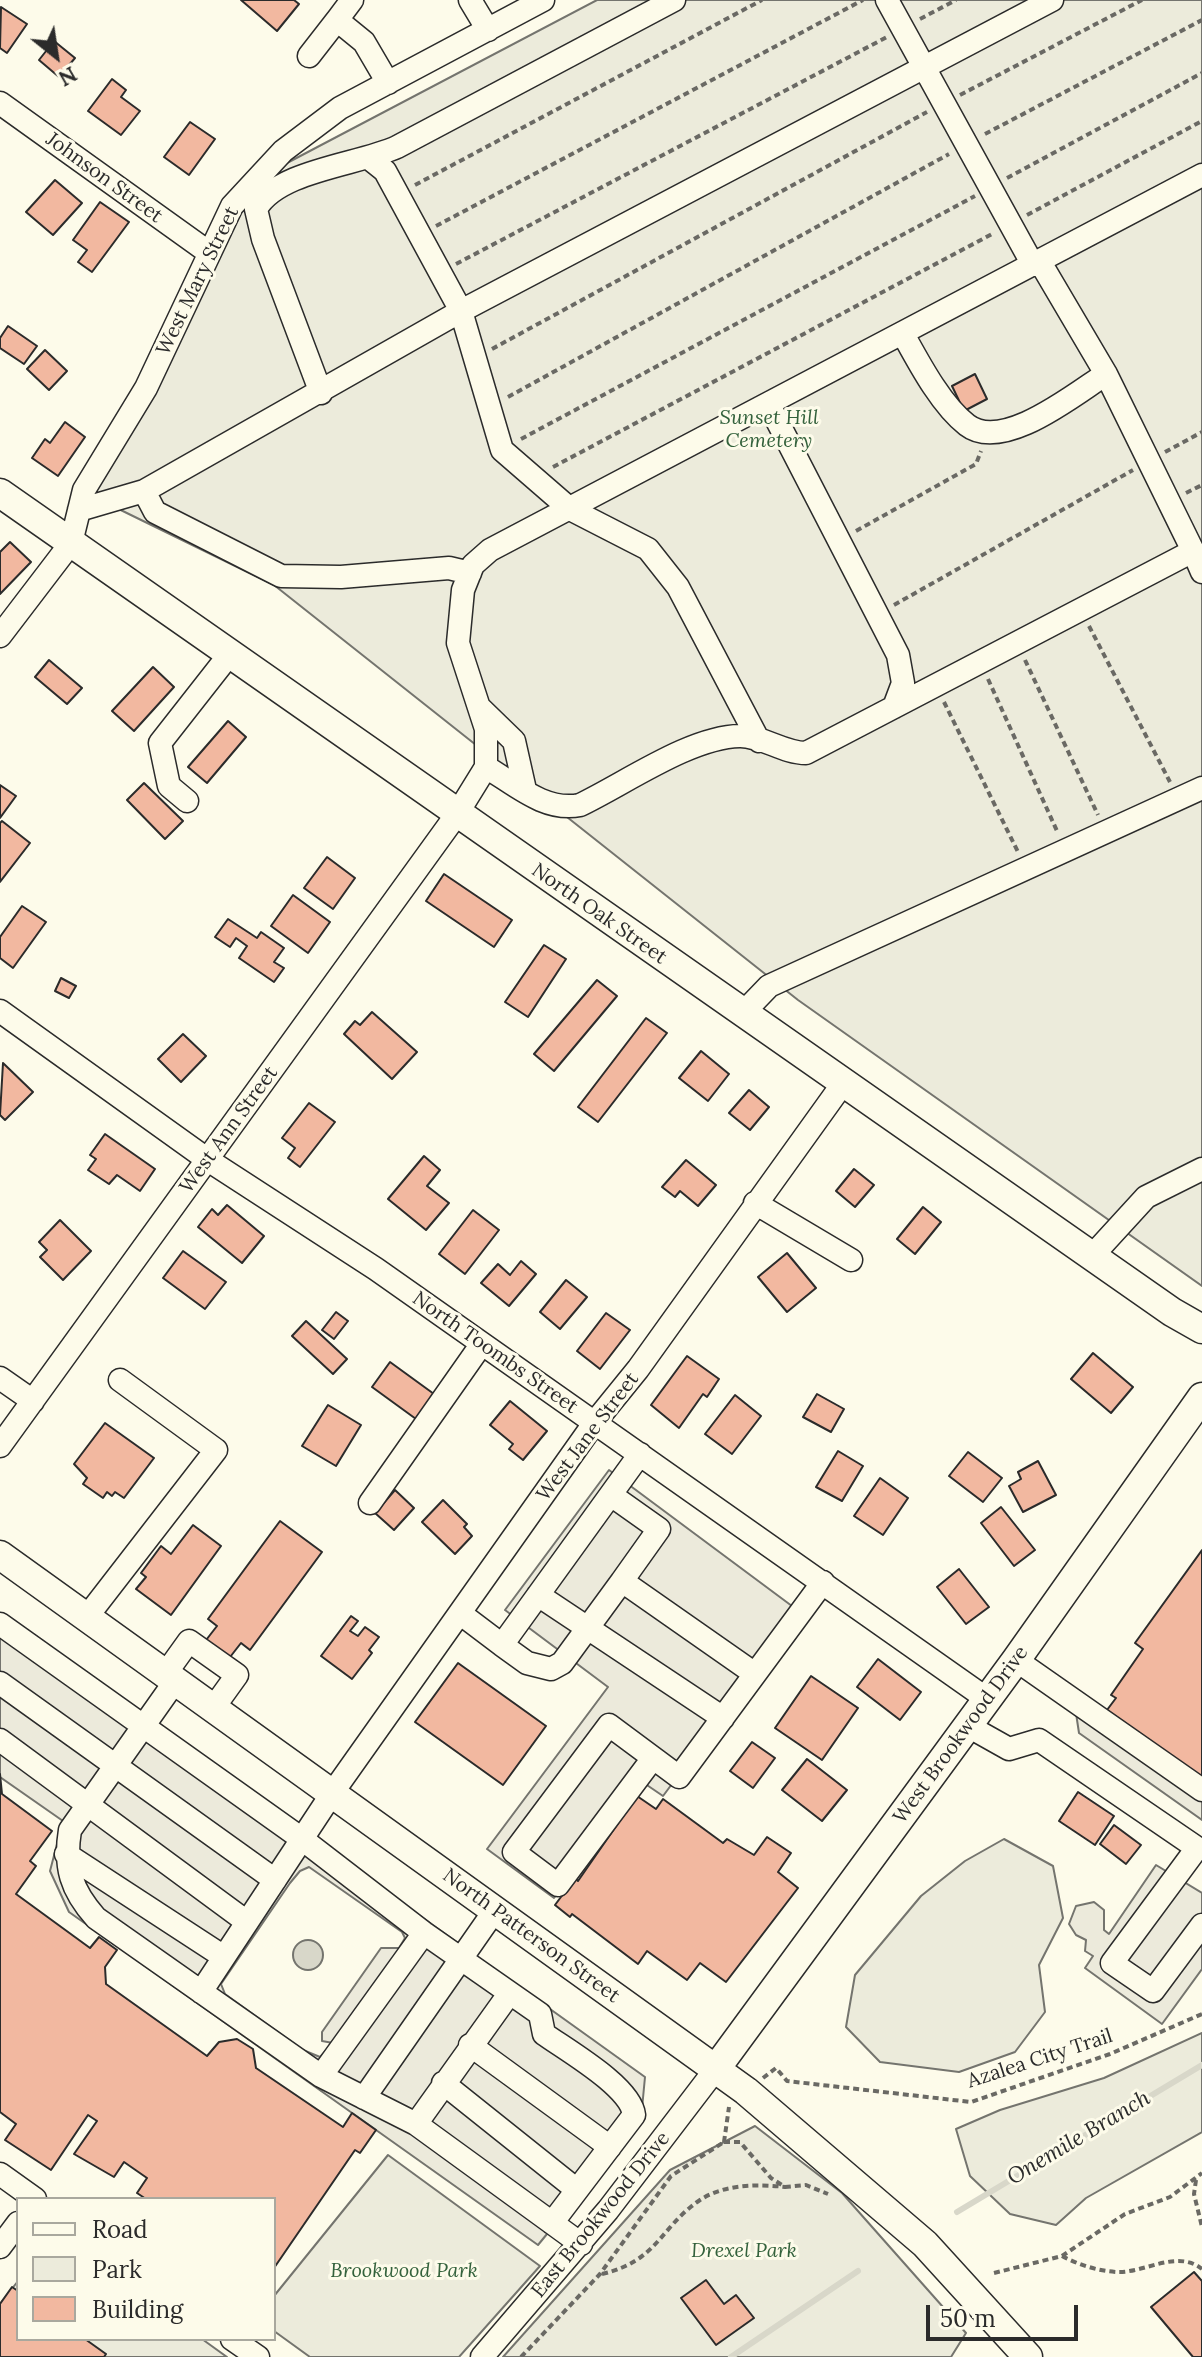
<!DOCTYPE html>
<style>
body{margin:0}
#map{position:relative;width:1202px;height:2357px;overflow:hidden;background:#fdfbea;font-family:Lora,serif}
canvas{display:block}
.legend{position:absolute;left:16px;top:2197px;width:260px;height:144px;box-sizing:border-box;background:#fdfbea;border:2px solid #a9a89e;margin:0;padding:10px 14px;list-style:none;font-size:24px;color:#2b2b2b}
.legend li{display:flex;align-items:center;gap:16px;height:40px}
.legend b{width:40px;border:2px solid #a9a89e}
.north{position:absolute;left:16px;top:16px;width:80px;height:80px;-webkit-text-stroke:6px #fdfbea;paint-order:stroke;rotate:150deg;font-size:22px;font-weight:700;line-height:32px;text-align:center;color:#2b2b2b}
.north::after{content:'';display:block;margin:auto;width:28px;height:36px;background:#2b2b2b;clip-path:polygon(50% 0,100% 100%,50% 72%,0 100%)}
.scale{position:absolute;left:926px;top:2305px;width:152px;height:36px;box-sizing:border-box;border:4px solid #2b2b2b;border-top:0;padding-left:10px;font-size:24px;line-height:28px;white-space:nowrap;color:#2b2b2b;-webkit-text-stroke:6px #fdfbea;paint-order:stroke}
</style>
<div id="map">
<canvas width="1202" height="2357"></canvas>
<ul class="legend">
<li><b style="height:10px;background:#fdfbea"></b>Road</li>
<li><b style="height:22px;background:#ecebdb"></b>Park</li>
<li><b style="height:22px;background:#f2b8a0"></b>Building</li>
</ul>
<div class="north">N</div>
<div class="scale">50 m</div>
</div>
<script>
const context = document.querySelector('canvas').getContext('2d');
context.lineJoin = 'round';
function fillPath(path, color) {
  context.fillStyle = color;
  context.fill(path, 'evenodd');
}
function trace(path, color, width, dash) {
  context.strokeStyle = color;
  context.lineWidth = width;
  context.lineCap = dash ? 'butt' : 'round';
  context.setLineDash(dash || []);
  context.stroke(path);
}
function label(font, color, halo, rows, align = 'center') {
  context.font = font + ' Lora,serif';
  context.lineWidth = 6;
  context.setLineDash([]);
  context.textBaseline = 'middle';
  context.strokeStyle = halo;
  context.fillStyle = color;
  for (const [text, x, y, turn = 0] of rows) {
    context.save();
    context.translate(x, y);
    context.rotate((+turn || 0) * Math.PI / 180);
    context.textAlign = isNaN(turn) ? turn : align;
    if (halo) context.strokeText(text, 0, 0);
    context.fillText(text, 0, 0);
    context.restore();
  }
}
const green = new Path2D(`
 M597,0H1202V1286L798,1000L274,585L90,495L242,210L287,163Z
 M1004,1839L1053,1866L1063,1918L1039,1965L1045,2012L1015,2052L959,2072L880,2062L846,2027L855,1975L921,1896L965,1861Z
 M1202,2033V2132L1086,2198L1056,2225L1010,2214L970,2176L956,2129L1000,2110L1104,2078Z
 M755,2126L842,2193L966,2333L951,2357H503L670,2170Z
 M388,2155L540,2266L459,2357H310L274,2331V2296Z
 M18,2281V2339H202L227,2357H0V2304Z`);
fillPath(green, '#ecebdb');
trace(green, '#74746e', 2);
const parking = new Path2D(`
 M609,1470L800,1612L663,1796L641,1781L554,1898L487,1849L608,1687L505,1610Z
 M0,1615L645,2077L641,2119L538,2245L69,1912L50,1871L63,1821L0,1777ZM309,1867L402,1932L405,1938L399,1948H381L322,2032V2041L333,2043L320,2057L303,2050L225,1994L221,1984L290,1883L300,1871Z
 M1074,1700L1202,1790V1820L1079,1733Z
 M1156,1865L1202,1893V1969L1162,2024L1085,1968L1093,1956L1085,1951L1086,1940L1076,1935L1069,1924L1076,1906L1094,1902L1104,1910V1930L1109,1934Z`);
fillPath(parking, '#eceadb');
trace(parking, '#74746e', 2);
const water = new Path2D(`
 M293 1955a15 15 0 1 1 30 0a15 15 0 1 1-30 0Z`);
fillPath(water, '#d8d7c9');
trace(water, '#74746e', 2);
trace(new Path2D(`
 M957,2212L1202,2065
 M731,2357L858,2271`), '#d8d7c9', 6);
const building = new Path2D(`
 M241,0H294L299,4L277,31Z
 M1,7L27,24L7,53L0,48Z
 M54,41L75,58L59,77L39,60Z
 M112,79L126,90L121,97L140,111L121,135L88,111Z
 M190,122L215,139L189,175L164,157Z
 M55,180L82,203L53,235L26,212Z
 M100,202L129,222L92,272L78,262L87,250L73,240Z
 M8,326L37,346L24,364L0,348V338Z
 M45,350L67,371L49,390L27,369Z
 M975,374L987,399L964,411L952,386Z
 M65,422L85,437L58,476L32,458L45,439L50,443Z
 M10,542L31,562L0,594V552Z
 M49,660L82,688L67,704L35,677Z
 M153,667L174,687L134,731L112,711Z
 M228,721L246,737L207,783L188,767Z
 M144,783L183,821L165,839L127,800Z
 M0,785L16,796L0,818Z
 M2,821L30,843L0,882V823Z
 M327,857L355,878L333,909L304,888Z
 M444,874L512,920L494,947L426,901Z
 M293,895L330,922L308,953L271,926Z
 M22,906L46,922L13,968L0,958V937Z
 M228,919L257,938L261,932L284,948L274,962L284,968L274,982L239,958L247,946L236,938L230,947L215,937Z
 M544,945L566,959L528,1017L505,1002Z
 M61,978L76,986L69,998L55,991Z
 M597,980L617,996L554,1071L534,1054Z
 M372,1012L417,1052L392,1079L344,1034L355,1021L360,1025Z
 M646,1018L667,1033L598,1122L578,1107Z
 M183,1034L206,1056L181,1082L158,1059Z
 M701,1051L729,1074L708,1101L679,1078Z
 M3,1063L33,1092L5,1120L0,1115Z
 M749,1090L769,1107L750,1130L729,1113Z
 M309,1103L335,1122L300,1167L288,1158L295,1148L282,1138Z
 M105,1134L155,1169L140,1191L117,1175L109,1184L88,1170L96,1159L90,1155Z
 M424,1156L440,1170L427,1186L449,1203L426,1230L388,1199Z
 M686,1160L716,1185L698,1206L680,1191L675,1197L662,1187Z
 M854,1169L874,1185L855,1207L836,1191Z
 M227,1205L264,1236L242,1263L198,1227L212,1209L218,1215Z
 M923,1207L941,1222L915,1254L897,1239Z
 M473,1210L499,1230L465,1274L439,1254Z
 M60,1220L91,1251L63,1280L40,1257L47,1250L39,1242Z
 M183,1251L226,1282L205,1309L163,1278Z
 M787,1253L816,1288L787,1312L758,1277Z
 M521,1261L536,1274L509,1306L481,1283L498,1264L510,1275Z
 M566,1280L587,1297L560,1329L540,1312Z
 M336,1312L348,1321L334,1339L322,1330Z
 M606,1313L630,1330L600,1369L577,1351Z
 M306,1321L347,1359L333,1374L292,1336Z
 M1093,1353L1133,1387L1111,1413L1071,1379Z
 M687,1356L719,1379L707,1397L703,1394L679,1428L651,1405Z
 M390,1362L434,1394L416,1419L372,1387Z
 M817,1394L844,1409L831,1432L803,1417Z
 M735,1395L761,1416L732,1454L705,1434Z
 M510,1401L547,1431L523,1460L509,1449L513,1444L490,1425Z
 M328,1405L361,1425L336,1466L302,1446Z
 M105,1423L154,1458L124,1498L115,1492L112,1496L107,1492L103,1498L83,1484L87,1478L74,1464Z
 M838,1451L863,1466L842,1501L816,1487Z
 M968,1452L1002,1478L983,1502L949,1476Z
 M1038,1461L1056,1495L1023,1512L1009,1486L1021,1479L1018,1472Z
 M880,1478L908,1498L883,1535L854,1516Z
 M395,1490L414,1508L394,1530L375,1513Z
 M443,1500L467,1524L464,1527L472,1536L455,1554L422,1522Z
 M1001,1507L1035,1550L1014,1566L981,1523Z
 M280,1521L322,1552L250,1650L241,1643L227,1661L203,1644L217,1626L208,1619Z
 M193,1525L221,1546L171,1615L136,1589L146,1577L141,1573L161,1546L171,1554Z
 M1202,1550V1778L1107,1710L1116,1698L1111,1695L1143,1649L1135,1643Z
 M959,1569L989,1607L966,1624L937,1587Z
 M351,1616L358,1621L350,1631L358,1636L365,1627L379,1637L369,1650L372,1653L352,1679L321,1656Z
 M878,1659L921,1692L900,1720L857,1687Z
 M458,1663L546,1726L503,1785L415,1722Z
 M811,1676L858,1708L822,1760L775,1728Z
 M752,1742L775,1758L753,1788L730,1771Z
 M807,1759L847,1790L822,1821L782,1790Z
 M0,1774L2,1794L52,1831L30,1861L36,1866L16,1894L90,1948L99,1937L117,1950L105,1967L106,1984L207,2056L219,2042L237,2039L253,2049L256,2068L343,2127L352,2113L376,2130L360,2153L355,2150L274,2268V2199H146L137,2193L147,2178L124,2162L114,2177L74,2154L97,2121L88,2115L51,2170L5,2140L16,2124L0,2112Z
 M1078,1792L1114,1816L1095,1845L1059,1821Z
 M637,1796L656,1809L663,1799L723,1843L727,1839L754,1855L767,1837L791,1853L778,1872L798,1888L726,1982L700,1963L687,1980L647,1951L638,1964L572,1914L570,1917L555,1905L575,1878L578,1881Z
 M1114,1825L1141,1845L1126,1864L1100,1844Z
 M1194,2272L1202,2281V2357H1193L1151,2307Z
 M706,2280L724,2304L736,2295L754,2318L716,2345L681,2298Z
 M12,2287L18,2291V2339H85L106,2354L104,2357H0V2304Z`);
fillPath(building, '#f2b8a0');
trace(building, '#2b2b2b', 2);
const minor = new Path2D(`
 M470,0L488,30
 M887,0L1033,265
 M337,20L352,0
 M309,56L337,20L364,42L388,83
 M0,103L208,252
 M370,159L385,171L461,311L502,450L570,509L648,549L678,587L759,741
 M903,334C919,363 941,405 967,425C1003,453 1076,393 1106,374
 M321,393L263,239L256,209C278,170 358,165 397,147L674,0
 M769,405L898,655L903,683L894,707
 M144,491L155,512L281,576L341,577L449,568L470,573
 M79,510L144,491L461,311L1052,0
 M1193,551L1202,572
 M0,636L71,543L84,490L146,388L232,206L283,151L340,108L543,0
 M480,708L514,741L525,790
 M486,767V729L458,643L463,590L473,565L490,550L1202,175
 M187,801L169,786L160,743L229,655
 M0,1011L208,1160L376,1269L987,1699
 M743,1013L769,986L1202,788
 M755,1203L851,1260
 M1092,1256L1146,1197L1202,1169
 M0,1378L33,1401
 M0,1446L457,814L486,767C516,785 545,812 580,805C626,783 690,737 740,736C763,736 783,753 806,753L1193,551L1106,374L1040,262
 M611,1495L659,1529L622,1581L755,1674
 M370,1503L481,1345
 M538,1595L723,1718
 M461,1614L502,1645L640,1454
 M86,1618L216,1450L120,1380
 M0,1624L302,1839L424,1933L540,2014L544,2034C568,2051 631,2087 634,2115L552,2223
 M502,1645L527,1663L551,1669L562,1663L622,1581
 M1016,1660L1202,1790
 M166,1673L189,1641L237,1675L214,1707
 M176,1680L70,1830C64,1867 71,1890 96,1918L321,2076L416,2124L581,2244
 M0,1683L275,1880
 M968,1726L1009,1749L1039,1740L1197,1848L1112,1963L1153,1991L1202,1925
 M0,1740L247,1922
 M653,1758L558,1885L514,1852L609,1725L679,1777L823,1582
 M66,1854L224,1957
 M201,1992L333,1792L595,1422L638,1369L844,1082
 M470,2045L610,2147
 M321,2076L424,1933
 M443,2083L577,2190
 M364,2098L495,1910
 M416,2124L509,1994
 M0,2174L35,2199
 M0,2247L18,2223
 M232,2339L258,2357
 M482,2357L608,2210L715,2070`);
const major = new Path2D(`
 M0,493L1172,1312L1202,1329
 M0,1555L746,2091L925,2244L1028,2357
 M715,2070L1016,1660L1202,1397`);
trace(minor, '#2b2b2b', 25);
trace(major, '#2b2b2b', 31);
trace(new Path2D(`
 M920,19L956,0
 M960,95L1142,0
 M985,134L1202,20
 M1007,178L1202,73
 M415,185L762,0
 M1027,215L1202,121
 M436,226L863,0
 M456,264L887,37
 M492,349L927,112
 M508,397L949,154
 M521,439L975,196
 M1165,452L1202,432
 M553,467L994,233
 M1186,493L1202,485
 M856,531L976,464L981,451
 M894,605L1133,470
 M1089,626L1170,782
 M1025,660L1098,815
 M988,679L1057,831
 M944,702L1018,852
 M763,2078L776,2068L787,2081L971,2102L1110,2054L1202,2014
 M724,2142L729,2107
 M724,2142H740L771,2178L785,2187L806,2185L828,2194
 M1196,2180L1194,2194L1202,2227
 M1062,2256C1079,2265 1098,2271 1117,2272C1145,2273 1177,2249 1202,2269
 M994,2273L1062,2256L1125,2214L1170,2197L1202,2173
 M602,2274C658,2261 660,2227 700,2200C724,2184 758,2184 785,2187
 M521,2357L600,2274L671,2176L724,2142`), '#6a6964', 4, [6, 4]);
trace(minor, '#fdfbea', 22);
trace(major, '#fdfbea', 28);
label('20px', '#2b2b2b', '#fdfbea', [
 ["Johnson Street",104,178,36],
 ["West Mary Street",198,281,-64],
 ["North Oak Street",599,914,35],
 ["West Ann Street",229,1130,-54],
 ["North Toombs Street",495,1353,35],
 ["West Jane Street",588,1437,-53],
 ["West Brookwood Drive",961,1735,-54],
 ["North Patterson Street",531,1936,36],
 ["Azalea City Trail",1040,2059,-18],
 ["East Brookwood Drive",601,2215,-51]
]);
label('italic 20px', '#34623c', '#fdfbea', [
 ["Sunset Hill",769,418],
 ["Cemetery",769,441],
 ["Drexel Park",744,2251],
 ["Brookwood Park",404,2271]
]);
label('italic 22px', '#2b2b2b', '#fdfbea', [
 ["Onemile Branch",1079,2138,-31]
]);
</script>
